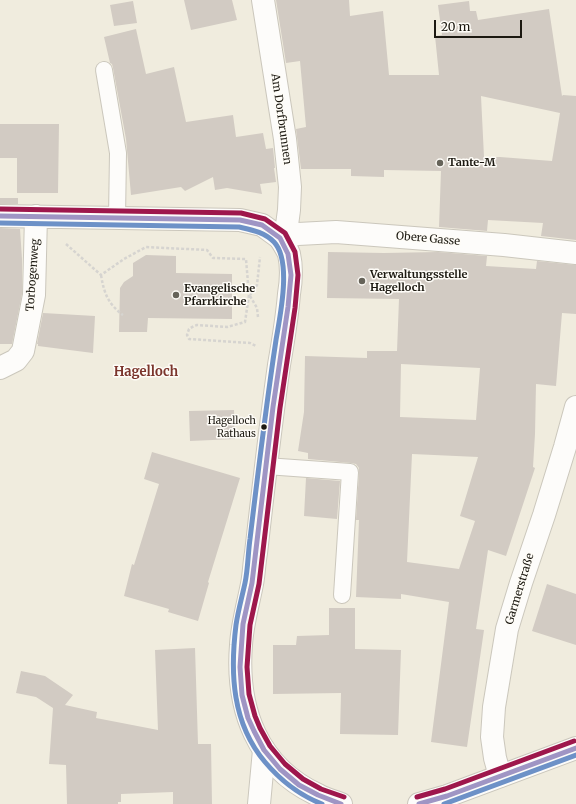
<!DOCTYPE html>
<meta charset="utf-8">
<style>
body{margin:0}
#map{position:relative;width:576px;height:804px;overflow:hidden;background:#f0ecde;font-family:Merriweather,serif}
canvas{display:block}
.scale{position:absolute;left:434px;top:20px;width:88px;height:18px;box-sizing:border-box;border:2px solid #1c1911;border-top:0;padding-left:5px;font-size:12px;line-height:14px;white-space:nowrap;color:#1c1911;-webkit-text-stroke:3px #fefcf7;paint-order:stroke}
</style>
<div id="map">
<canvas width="576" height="804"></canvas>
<div class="scale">20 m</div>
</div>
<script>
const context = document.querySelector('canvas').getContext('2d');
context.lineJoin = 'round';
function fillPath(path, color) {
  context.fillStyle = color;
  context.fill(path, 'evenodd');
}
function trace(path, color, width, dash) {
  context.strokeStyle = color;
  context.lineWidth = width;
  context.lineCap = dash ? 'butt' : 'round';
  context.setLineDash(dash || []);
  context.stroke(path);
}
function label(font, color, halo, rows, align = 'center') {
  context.font = font + ' Merriweather,serif';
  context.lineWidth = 3;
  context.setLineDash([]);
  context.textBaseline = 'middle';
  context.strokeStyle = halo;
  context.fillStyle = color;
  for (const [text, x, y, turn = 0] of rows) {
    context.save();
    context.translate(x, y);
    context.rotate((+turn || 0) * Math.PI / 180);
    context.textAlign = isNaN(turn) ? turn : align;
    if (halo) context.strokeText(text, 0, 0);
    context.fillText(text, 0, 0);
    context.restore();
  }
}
fillPath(new Path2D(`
 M184,0H232L237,20L191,30Z
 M276,0H349L350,16L383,11L389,75H439L435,36L442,35L438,5L469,1L470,11H476L478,20L549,9L562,96L563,95L576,96V240L541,236L543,223L488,220L487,231L439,227L441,171L384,170V177L351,176V169H301L296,129L306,127L300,61L286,63ZM481,96L560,113L552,161L500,157H484Z
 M133,1L137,23L114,26L110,5Z
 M136,29L146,74L174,67L186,122L233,115L236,137L263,133L266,149L273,148L275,168H274L276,182L260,184L262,194L227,188L215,190L213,177L185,191L181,187L131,195L126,139L113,68L112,64L110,63L104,37Z
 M0,124H59L58,193H17V158H0Z
 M0,198H18V204H0Z
 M0,228L20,229L22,259V294L12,344H0Z
 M328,252L384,253L438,252L487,256L486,266L536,269L537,261L576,265V314L562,313L556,386L536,384L535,434L533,467L535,468L506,556L488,550L476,629L484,630L467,747L431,742L449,602L401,594V599L356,597L359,520H356L359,473V468L356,464L351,463L308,459V453L298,451L304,412L305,356L367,358V351H397L399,299L327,298ZM401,364L480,368L476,420L400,417ZM412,454L478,457L460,516L475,521L459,569L407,562Z
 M146,255L176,256V273L232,274V319L148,318L147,332H119L120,288L124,282L133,276V263Z
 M43,313L95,316L93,353L38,346V344H37Z
 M234,410L235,439L190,441L189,411Z
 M152,452L240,478L208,582L209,583L198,621L168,612L169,609L124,596L132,564L134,565L159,484L144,479Z
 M306,478L340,481L337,519L304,516Z
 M547,584L576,594V645L532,631Z
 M329,608H355V649L401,650L398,735L340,734L341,693L273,694V645H296L297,636L329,635Z
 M195,648L198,744H211L212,804H173V792L121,794V802H118V804H67L66,765L49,764L53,708L36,697L16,693L21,671L45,676L73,695L65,705L97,712L96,718L158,730L155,650Z`), '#d2cbc3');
const lane = new Path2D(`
 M104,70L118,153L117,218
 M266,466L350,472L342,595`);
const street = new Path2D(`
 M263,0L285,139L290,187L289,210L287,225L280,238
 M0,216L240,220L262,225L280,238
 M280,238L298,234L336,232L504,245L576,253
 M0,368L16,360L23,351L34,295L36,216
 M500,776L495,758L492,737L494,707L507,629L521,583L544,515L565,447L576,407
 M259,804L264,750`);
const secondary = new Path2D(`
 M280,238C283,243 287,249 289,254C292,267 291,282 289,294C287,318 283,342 279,365C270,428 263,491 256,553C254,564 254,574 252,584C248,605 242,625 241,645C236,709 257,767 318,795C325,799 333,801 341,804
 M419,804L447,796L576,748`);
trace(lane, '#cbc7bc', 18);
trace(street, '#cbc7bc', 24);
trace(secondary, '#cbc7bc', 24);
trace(new Path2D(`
 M66,244L101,275L124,259L146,247L207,250L213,258L246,259L249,295L245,322L227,327L197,325L194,326L189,329L187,335L189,339L250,343L256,346
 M101,275C104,293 108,304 123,315
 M250,295L257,285L260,257
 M250,296L257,308L258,317`), '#d6d4d0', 2.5, [3, 2]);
trace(lane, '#fdfcfa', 16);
trace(street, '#fdfcfa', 22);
trace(secondary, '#fdfcfa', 22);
trace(new Path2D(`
 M0,216L240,220L262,225L280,238L288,254L291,275L288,307L273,407L252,583L243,624L240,667L242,695L248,718L254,731L264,750L280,769L299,785L318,795L341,804
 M419,804L447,796L576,748`), '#9f95c4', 5);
trace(new Path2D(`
 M0,223L239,227C252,230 264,232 274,242C292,261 280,316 276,340C266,406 258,472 250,539C248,553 248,569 245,583C242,597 238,611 236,625C230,673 232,723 265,762C281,781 299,795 322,804
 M444,804L576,755`), '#6d91c7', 5);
trace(new Path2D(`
 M0,209L241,213L265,219L285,233L295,252L298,275L295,308L280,408L259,584L250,625L247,667L249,694L255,716L260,728L270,746L285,764L303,779L321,789L344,797
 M417,797L445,789L574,741`), '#9e174c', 5);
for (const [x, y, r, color] of [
 [440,163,4,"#666359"],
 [362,281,4,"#666359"],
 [176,295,4,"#666359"],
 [264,427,3.5,"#1c1911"]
]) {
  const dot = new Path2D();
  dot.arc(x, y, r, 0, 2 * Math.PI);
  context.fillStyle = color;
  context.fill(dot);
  trace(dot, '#fefcf7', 1.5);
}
label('10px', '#1c1911', '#fefcf7', [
 ["Hagelloch",256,421],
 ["Rathaus",256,434]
], 'right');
label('11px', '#1c1911', '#fefcf7', [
 ["Am Dorfbrunnen",281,119,82],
 ["Obere Gasse",428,239,5],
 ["Torbogenweg",33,275,-86],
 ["Garmerstraße",520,589,-73]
]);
label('bold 11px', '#1c1911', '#fefcf7', [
 ["Tante-M",448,163],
 ["Verwaltungsstelle",370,275],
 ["Hagelloch",370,288],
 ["Evangelische",184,289],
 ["Pfarrkirche",184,302]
], 'left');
label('bold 13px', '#7b352c', '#fefcf7', [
 ["Hagelloch",146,372]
]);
</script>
